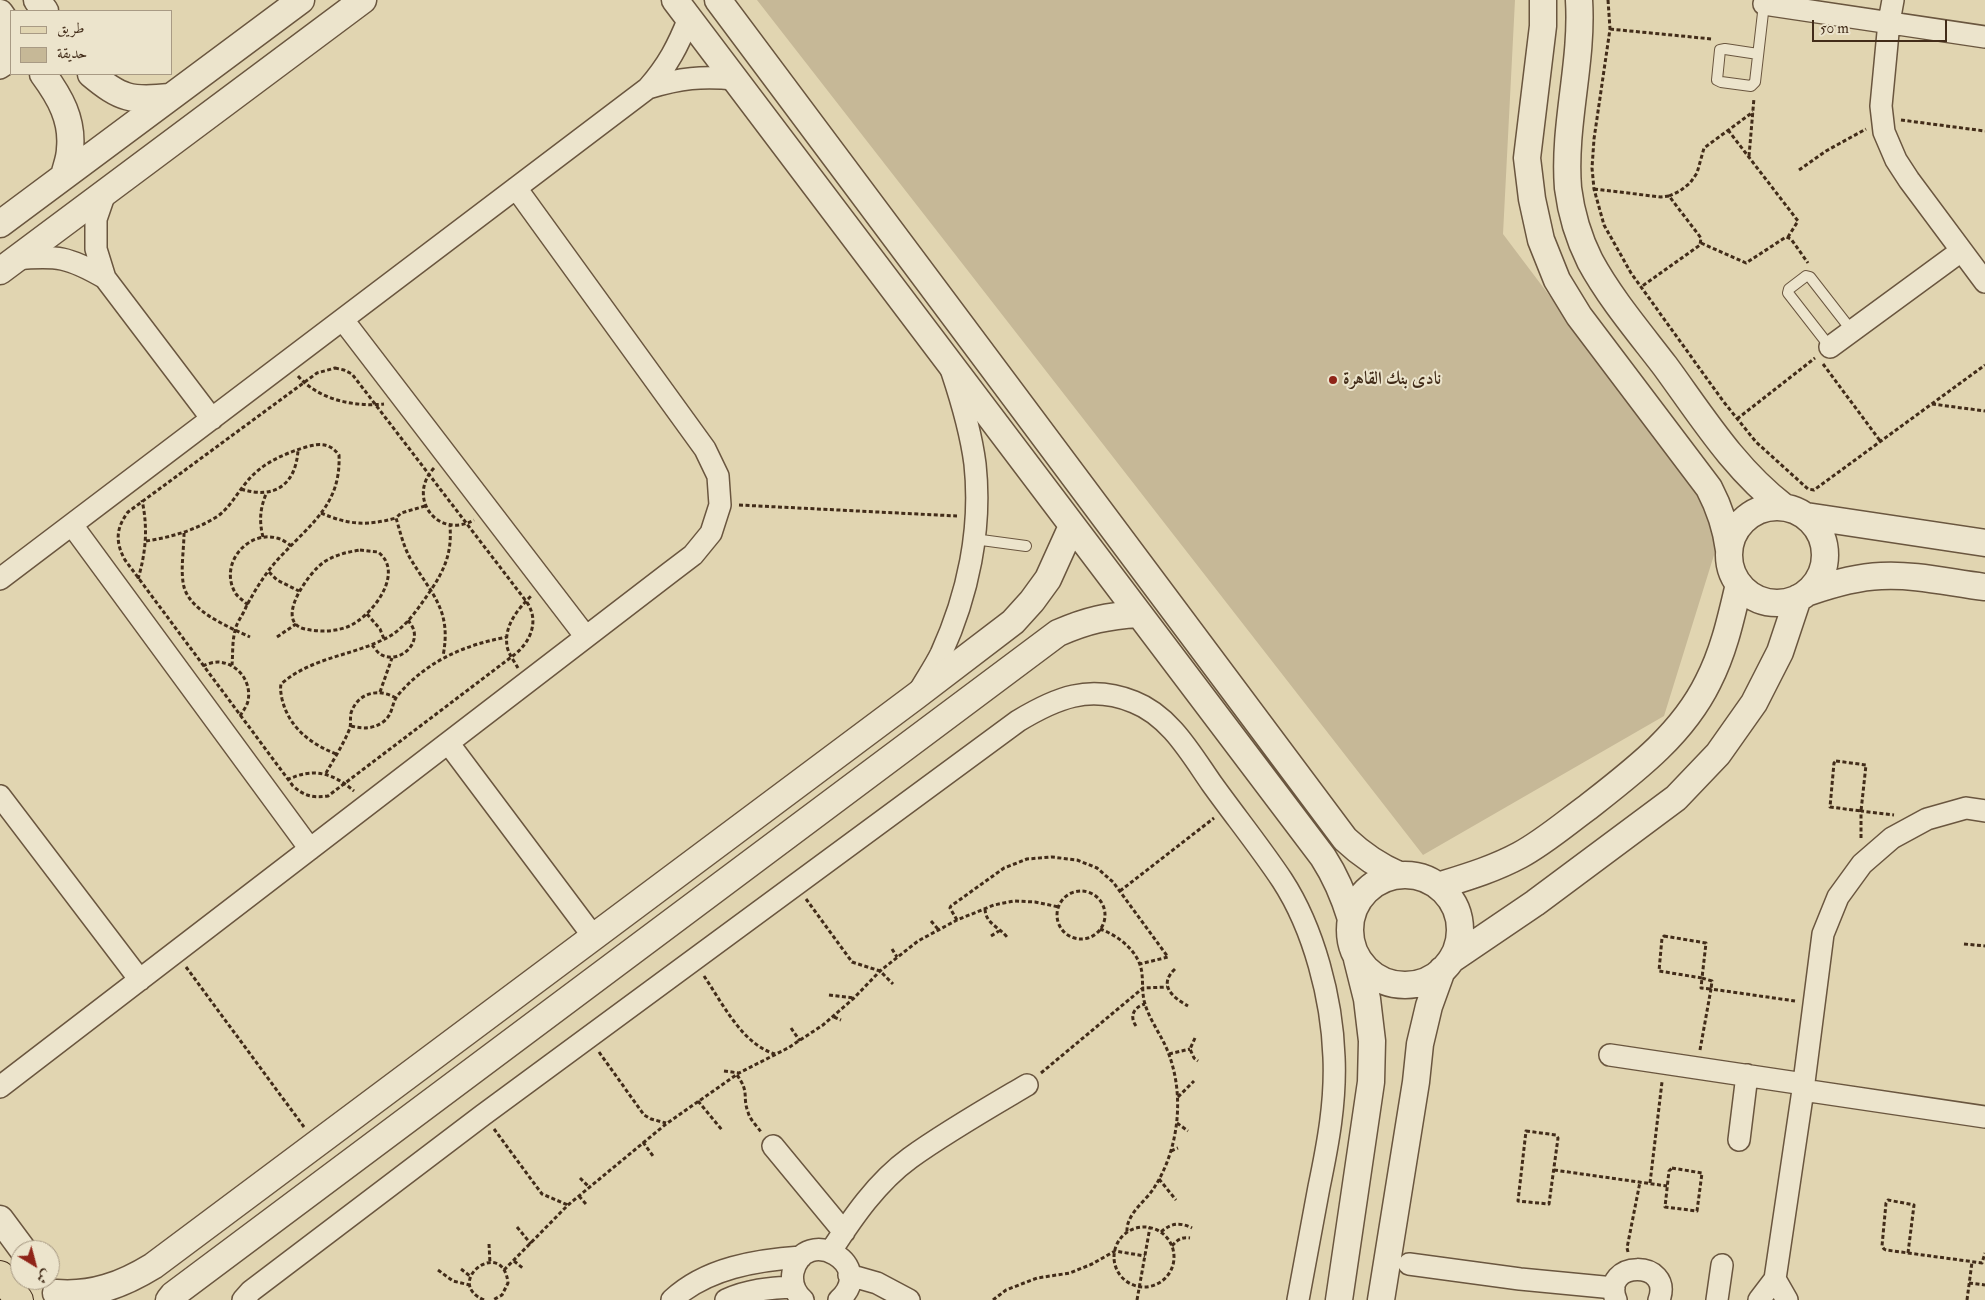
<!DOCTYPE html>
<meta charset="utf-8">
<style>
body{margin:0}
#map{position:relative;width:1985px;height:1300px;overflow:hidden;background:#e1d5b1;font-family:"IM FELL Double Pica",Amiri,serif}
canvas{display:block}
.legend{position:absolute;left:10px;top:10px;width:162px;height:65px;box-sizing:border-box;background:#ece4cc;border:1px solid #a89a84;margin:0;padding:6px 9px;list-style:none;font-size:15px;color:#422c19}
.legend li{display:flex;align-items:center;gap:10px;height:25px}
.legend b{width:25px;border:1px solid #a89a84}
.north{position:absolute;left:10px;top:1240px;width:50px;height:50px;box-sizing:border-box;background:#ece4cc;border:1px solid #a89a84;border-radius:50%;rotate:143deg;font-size:14px;font-weight:700;line-height:20px;text-align:center;color:#422c19}
.north::after{content:'';display:block;margin:auto;width:18px;height:22px;background:#8f2418;clip-path:polygon(50% 0,100% 100%,50% 72%,0 100%)}
.scale{position:absolute;left:1812px;top:20px;width:135px;height:22px;box-sizing:border-box;border:2px solid #422c19;border-top:0;padding-left:6px;font-size:15px;line-height:18px;white-space:nowrap;color:#422c19;-webkit-text-stroke:4px #ece4cc;paint-order:stroke}
</style>
<div id="map">
<canvas width="1985" height="1300"></canvas>
<ul class="legend">
<li><b style="height:6px;background:#e1d5b1"></b>طريق</li>
<li><b style="height:14px;background:#c6b897"></b>حديقة</li>
</ul>
<div class="north">ش</div>
<div class="scale">50 m</div>
</div>
<script>
const context = document.querySelector('canvas').getContext('2d');
context.lineJoin = 'round';
function fillPath(path, color) {
  context.fillStyle = color;
  context.fill(path, 'evenodd');
}
function trace(path, color, width, dash) {
  context.strokeStyle = color;
  context.lineWidth = width;
  context.lineCap = dash ? 'butt' : 'round';
  context.setLineDash(dash || []);
  context.stroke(path);
}
function label(font, color, halo, rows, align = 'center') {
  context.font = font + ' "IM FELL Double Pica",Amiri,serif';
  context.lineWidth = 4;
  context.setLineDash([]);
  context.textBaseline = 'middle';
  context.strokeStyle = halo;
  context.fillStyle = color;
  for (const [text, x, y, turn = 0] of rows) {
    context.save();
    context.translate(x, y);
    context.rotate((+turn || 0) * Math.PI / 180);
    context.textAlign = isNaN(turn) ? turn : align;
    if (halo) context.strokeText(text, 0, 0);
    context.fillText(text, 0, 0);
    context.restore();
  }
}
fillPath(new Path2D(`
 M757,0H1515L1503,234L1723,526L1664,716L1423,855Z`), '#c6b897');
const service = new Path2D(`
 M1758,54L1725,49L1720,50L1717,80L1721,82L1751,86L1755,82L1764,4
 M1830,347L1788,293L1789,289L1806,276L1810,277L1852,331
 M974,539L1026,546`);
const minor = new Path2D(`
 M1893,0L1889,22L1881,106L1884,132L1896,160L1909,180L1985,282
 M1764,4L1985,37
 M0,47L11,38
 M0,68L11,61
 M648,88C681,78 701,76 735,79
 M106,190L96,219V249L105,278L212,419
 M16,259C57,255 69,257 105,278
 M343,320L586,637
 M1830,347L1961,251
 M72,525L310,849
 M0,579L648,88C668,65 678,46 689,18
 M920,690C927,678 935,666 941,654C968,595 982,529 975,464C971,433 962,402 952,372
 M449,744L593,936
 M0,796L140,980
 M1610,1055L1804,1084
 M0,1087L668,574L693,555L711,533L720,505L718,476L705,449L516,188
 M1803,1090L1985,1117
 M1739,1140L1747,1075
 M773,1146L844,1232
 M831,1251C853,1217 877,1182 910,1158C946,1132 988,1108 1027,1085
 M1409,1264L1520,1279L1614,1288
 M849,1275L877,1283L909,1300
 M1775,1279L1787,1300
 M243,1300L251,1291L483,1115L1018,721C1056,698 1089,684 1134,702C1170,716 1191,754 1212,784C1235,816 1260,847 1282,880C1314,929 1332,999 1334,1057C1336,1101 1328,1144 1319,1187C1312,1225 1305,1262 1298,1300
 M672,1300C706,1268 757,1260 801,1257
 M726,1300C748,1290 769,1288 793,1287
 M803,1300C795,1293 791,1283 793,1272C805,1223 878,1265 839,1300
 M1616,1300C1600,1260 1674,1259 1659,1300
 M1717,1300L1722,1265
 M1759,1300L1775,1279L1803,1090L1823,934L1838,897L1862,864L1892,838L1927,819L1966,808L1985,811`);
const tertiary = new Path2D(`
 M37,0L45,11
 M675,0L1323,857C1336,877 1344,896 1351,919
 M718,0L1345,839C1362,855 1378,866 1399,875
 M1543,0V26L1527,158L1532,199L1541,240L1557,280L1579,316L1709,488C1720,509 1726,527 1729,550
 M1579,0C1583,63 1563,125 1568,188C1571,212 1579,239 1590,261C1610,298 1639,332 1665,366C1701,415 1734,469 1784,507
 M0,13L11,29
 M43,74C60,97 73,120 70,149C70,158 66,167 64,176
 M91,74C121,99 131,101 170,97
 M0,224L301,0
 M0,271L363,0
 M1729 555a48 48 0 1 1 96 0a48 48 0 1 1-96 0Z
 M1806,516L1985,543
 M1809,592C1832,584 1856,577 1881,576C1915,574 1951,583 1985,587
 M1350 930a55 55 0 1 1 110 0a55 55 0 1 1-110 0Z
 M1438,886C1467,877 1494,869 1520,855C1544,842 1566,823 1588,807C1634,771 1682,735 1708,682C1724,651 1731,618 1739,584
 M1451,960L1535,903L1676,798L1718,754L1754,703L1780,652L1798,598
 M0,1219L23,1250
 M56,1293C92,1296 122,1285 153,1266L916,696L1013,622L1032,601L1048,579L1072,526
 M169,1300L173,1295L1058,633C1088,620 1107,616 1139,614
 M1339,1300L1371,1082L1372,1041L1367,999L1357,959
 M1381,1300L1416,1082L1420,1044L1429,1006L1442,970`);
const primary = new Path2D(`
 M0,1275L19,1300`);
trace(service, '#6a563f', 12);
trace(minor, '#6a563f', 24);
trace(tertiary, '#6a563f', 29);
trace(primary, '#422c19', 30);
trace(new Path2D(`
 M1608,0L1610,29L1594,139L1592,168L1594,189L1604,225L1631,273L1723,401L1756,442L1808,489L1814,490L1985,365
 M1610,29L1712,39
 M1901,120L1985,131
 M1728,130L1798,221L1788,237
 M1749,156L1754,98
 M1799,170L1826,151L1866,129
 M1594,189L1661,197L1669,196L1701,238L1700,245L1641,287
 M1669,196L1680,191L1690,183L1697,173L1704,148L1753,112
 M1701,243L1746,263L1786,237L1791,239L1808,263
 M1823,364L1881,442
 M335,368L344,370L352,374L526,601C540,620 531,642 514,655L328,796C313,798 304,796 293,786L125,560C115,542 116,528 128,512L317,373Z
 M298,376C319,400 354,407 384,404
 M1932,404L1985,411
 M1737,419L1815,358
 M434,468C406,498 438,540 474,520
 M241,489C275,500 296,484 298,450
 M739,505L957,516
 M425,506L401,513L396,518C400,531 403,545 410,558C432,595 452,610 443,656
 M321,513C349,525 367,526 396,518
 M184,533C184,550 180,571 184,587C191,612 229,627 250,637
 M263,537C259,521 260,509 266,494
 M146,541C172,537 196,530 218,516C229,508 236,495 245,484C260,464 283,454 306,447C320,443 330,443 339,455C341,503 313,522 283,554C268,569 256,588 246,607C243,615 236,623 235,631C232,642 233,654 232,665
 M360,550L378,552C406,573 371,618 347,627C333,632 319,632 305,629C273,622 309,572 324,562C335,555 347,552 360,550Z
 M269,572L277,580L299,591
 M138,579C146,552 148,528 142,500
 M248,605C244,601 239,598 236,594C218,566 246,530 277,538C282,539 287,543 291,546
 M367,614L380,629L384,639
 M277,637L296,624
 M372,645C374,647 377,652 380,654C395,664 418,649 414,631C413,627 410,623 408,620
 M203,666C207,664 213,662 218,662C238,663 252,682 248,701C247,706 243,711 240,716
 M518,668C514,661 508,653 507,646C504,625 518,609 532,595
 M380,692L392,658
 M351,726C363,729 373,729 383,722C394,714 391,703 398,695C427,661 464,645 507,637
 M336,754C311,744 289,728 282,699C281,694 280,689 281,684C313,656 355,656 390,636C408,625 419,607 431,590C445,569 452,552 450,526
 M1836,761L1866,765L1861,811L1830,807L1834,763Z
 M326,773C334,759 344,743 350,728C351,723 350,718 351,713C358,692 379,688 396,698
 M287,780C313,767 333,773 354,791
 M1861,838V811L1894,815
 M1120,891L1214,818
 M1057 915a24 24 0 1 1 48 0a24 24 0 1 1-48 0Z
 M806,899L852,962L880,971L893,984
 M985,909C986,924 998,926 1007,937
 M957,920L950,908L951,906L1004,868L1027,859L1052,857L1077,860L1097,868L1113,882L1168,957L1140,964
 M931,921L938,929
 M1100,929C1119,936 1140,952 1142,974C1143,984 1142,995 1145,1004C1150,1021 1162,1036 1168,1052C1185,1095 1179,1149 1154,1188C1145,1202 1126,1214 1127,1232
 M991,936L999,931
 M1664,936L1706,943L1702,978L1659,971L1662,938Z
 M1964,944L1985,946
 M892,949L897,957
 M186,967L304,1127
 M1175,969C1158,985 1172,997 1188,1006
 M704,976C723,1004 742,1044 775,1054
 M1702,978L1712,981L1711,989L1701,988Z
 M829,995L854,998
 M834,1017L841,1020
 M1136,1026C1129,1016 1134,1007 1145,1004
 M791,1028L800,1041
 M1195,1038L1190,1049L1194,1058L1198,1061
 M1700,1050L1711,989L1795,1001
 M599,1052L644,1115L651,1119L666,1123
 M1169,1054L1190,1049
 M724,1071L739,1073
 M1041,1073L1143,988L1167,987
 M737,1075C750,1093 742,1096 748,1112C750,1120 757,1126 761,1132
 M1178,1097L1194,1081
 M698,1101L722,1130
 M1177,1123L1188,1131
 M494,1129L542,1194L568,1205
 M1526,1131L1556,1135L1558,1138L1549,1204L1518,1201Z
 M643,1142L653,1156
 M1171,1151L1178,1148
 M1672,1168L1702,1173L1697,1211L1665,1207L1669,1171Z
 M1554,1170L1667,1186
 M580,1178L589,1187
 M1159,1179L1176,1200
 M1650,1183L1662,1082
 M579,1196L586,1204
 M1114 1257a30 30 0 1 1 60 0a30 30 0 1 1-60 0Z
 M517,1227L531,1244
 M1161,1232C1171,1223 1180,1222 1192,1228
 M489,1244L490,1263
 M1172,1246C1178,1239 1182,1237 1190,1238
 M1628,1252L1627,1248L1640,1182
 M1908,1253L1914,1205L1888,1200L1886,1203L1882,1246L1884,1249L1886,1250L1982,1263L1985,1253
 M514,1261L524,1269
 M461,1269L470,1276
 M438,1270L453,1281L470,1285
 M504,1270L568,1205L666,1124L739,1073L788,1048L823,1025L854,998L880,971L918,941L957,920L994,905L1014,901L1035,902L1059,907
 M1969,1283L1985,1285
 M484,1300C442,1282 503,1236 508,1283L502,1295L493,1300
 M993,1300L1006,1290L1037,1278L1070,1273L1092,1264L1115,1251L1145,1256
 M1137,1300L1150,1227
 M1967,1300L1972,1262`), '#422c19', 3, [4, 2.5]);
trace(service, '#ece4cc', 10);
trace(minor, '#ece4cc', 21);
trace(tertiary, '#ece4cc', 26);
trace(primary, '#e1d5b1', 28);
for (const [x, y, r, color] of [
 [1333,380,5,"#8f2418"]
]) {
  const dot = new Path2D();
  dot.arc(x, y, r, 0, 2 * Math.PI);
  context.fillStyle = color;
  context.fill(dot);
  trace(dot, '#ece4cc', 2);
}
label('bold 18px', '#422c19', '#ece4cc', [
 ["نادى بنك القاهرة",1343,380]
], 'left');
</script>
